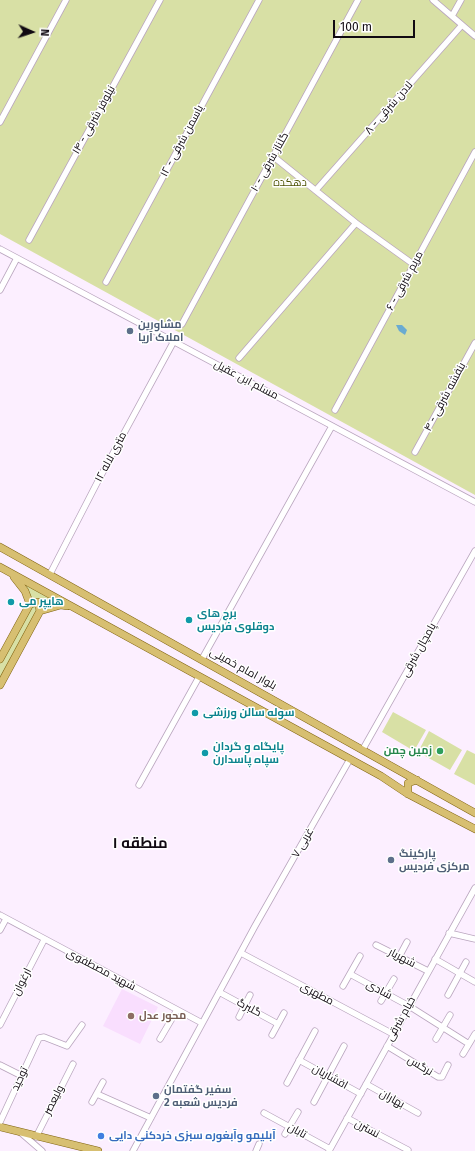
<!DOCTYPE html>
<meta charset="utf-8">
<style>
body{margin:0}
#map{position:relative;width:475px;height:1151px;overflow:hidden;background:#fcefff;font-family:"Fira Sans",sans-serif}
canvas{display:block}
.north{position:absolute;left:12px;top:12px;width:40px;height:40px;-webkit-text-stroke:3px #fff;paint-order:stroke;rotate:93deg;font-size:11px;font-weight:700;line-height:16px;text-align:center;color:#110a12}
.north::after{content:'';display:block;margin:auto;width:14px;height:18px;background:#110a12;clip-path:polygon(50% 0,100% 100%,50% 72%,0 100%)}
.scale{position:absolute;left:333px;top:20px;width:82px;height:18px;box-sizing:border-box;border:2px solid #110a12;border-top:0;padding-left:5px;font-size:12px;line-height:14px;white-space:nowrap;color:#110a12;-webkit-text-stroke:3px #fff;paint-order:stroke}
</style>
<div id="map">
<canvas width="475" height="1151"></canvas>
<div class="north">N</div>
<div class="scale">100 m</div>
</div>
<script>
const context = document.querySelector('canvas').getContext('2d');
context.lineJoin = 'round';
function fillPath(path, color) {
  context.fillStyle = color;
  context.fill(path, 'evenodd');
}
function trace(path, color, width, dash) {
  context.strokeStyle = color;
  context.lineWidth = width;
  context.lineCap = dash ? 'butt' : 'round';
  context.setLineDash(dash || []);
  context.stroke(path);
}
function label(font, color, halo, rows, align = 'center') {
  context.font = font + ' "Fira Sans",Cairo,sans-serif';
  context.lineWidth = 3;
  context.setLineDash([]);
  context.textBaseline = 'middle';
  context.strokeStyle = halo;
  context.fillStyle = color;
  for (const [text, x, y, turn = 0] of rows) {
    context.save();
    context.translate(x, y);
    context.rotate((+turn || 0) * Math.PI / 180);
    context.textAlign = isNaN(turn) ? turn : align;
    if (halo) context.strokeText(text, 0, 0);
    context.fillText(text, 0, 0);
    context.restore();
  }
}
fillPath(new Path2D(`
 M122,989L158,1007L140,1044L103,1026Z`), '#f9defe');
fillPath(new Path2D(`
 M0,0H475V495L0,234Z
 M20,579L61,603L42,609L31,601Z
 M33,604L38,608L0,681V662Z
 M393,712L426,730L414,751L382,732Z
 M429,731L462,750L450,770L418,752Z
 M467,750L475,754V785L454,774Z`), '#d8e0a5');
fillPath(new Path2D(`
 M396,325H402L407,330L405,335L399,331Z`), '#6aabd1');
const minor = new Path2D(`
 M433,0L475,36
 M452,16L461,0
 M0,122L66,0
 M274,157L356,223L413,264
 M316,190L462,25
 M29,240L160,0
 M0,249L475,502
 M106,282L259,0
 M0,290L17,258
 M182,324L358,0
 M239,358L356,223
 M335,410L475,152
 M415,452L475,343
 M50,574L98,481L174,341
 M202,659L332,426
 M363,749L475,551
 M139,785L199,677
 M0,915L202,1023
 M0,930L6,919
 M449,933L475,939
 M376,945L428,971
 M241,953L393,1034
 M399,957L407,942
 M435,959L475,982
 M350,974L409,1006L469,1044
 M343,986L360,956
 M219,992L278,1024
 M448,995L466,962
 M381,1001L394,979
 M239,1017L250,995
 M0,1025L44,940
 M272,1035L284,1013
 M160,1039L177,1010
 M436,1039L450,1015
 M387,1046L438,1077H442L448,1065
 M463,1054L475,1034
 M299,1060L361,1094
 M0,1065L22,1076
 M287,1083L315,1031
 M366,1084L418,1113
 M97,1094L151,1118
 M92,1102L103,1082
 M314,1102L344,1046
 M264,1113L330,1149
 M347,1118L408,1150
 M0,1122L39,1038L44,1037L67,1046L82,1025
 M20,1132L42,1151
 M285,1134L298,1112
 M36,1137L73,1064
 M133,1151L255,926L350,759
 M256,1151L259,1144
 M329,1151L475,888`);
const major = new Path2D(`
 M0,547L475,813
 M0,567L381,776L408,794L475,829
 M30,604L38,602L40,611
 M0,659L30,604L25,591L14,577
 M0,685L40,611L61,605L67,606
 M408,794V783L417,780
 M0,1127L98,1151`);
trace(minor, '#b9a5be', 7);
trace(major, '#816413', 8);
trace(minor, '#fff', 5.5);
trace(major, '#d7bf71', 7);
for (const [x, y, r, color] of [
 [130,331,4,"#5c6f8a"],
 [11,602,4,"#0f9aa8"],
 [189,620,4,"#0f9aa8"],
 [195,713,4,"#0f9aa8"],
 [440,751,4,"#2e9e5b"],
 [205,753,4,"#0f9aa8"],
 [391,860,4,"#5c6f8a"],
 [131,1016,4,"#8d6e63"],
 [156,1096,4,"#5c6f8a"],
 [101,1136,4,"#3f7fe0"]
]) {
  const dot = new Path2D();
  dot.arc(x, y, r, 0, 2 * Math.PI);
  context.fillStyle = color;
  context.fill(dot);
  trace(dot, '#fff', 1.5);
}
label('11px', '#110a12', '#fff', [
 ["لادن شرقی - ۸",389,108,-49],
 ["نیلوفر شرقی - ۱۴",94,120,-61],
 ["یاسمن شرقی - ۱۲",182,141,-62],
 ["گلناز شرقی - ۱۰",270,162,-61],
 ["مریم شرقی - ۶",405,281,-62],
 ["مسلم ابن عقیل",246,380,28],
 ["بنفشه شرقی - ۴",445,397,-62],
 ["۱۲ متری لاله",111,457,-62],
 ["پامچال شرقی",419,650,-61],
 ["بلوار امام خمینی",243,669,29],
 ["۷ غربی",303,843,-60],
 ["شهریار",402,958,27],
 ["شهید مصطفوی",101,970,28],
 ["ارغوان",22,982,-63],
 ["شادی",379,990,28],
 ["مطهری",317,994,28],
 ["گلبرگ",249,1008,28],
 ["خیام شرقی",401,1019,-61],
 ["نرگس",420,1066,31],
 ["افشاریان",330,1077,29],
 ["توحید",20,1079,-65],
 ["بهاران",392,1099,29],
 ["ولیعصر",54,1100,-63],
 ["نسترن",367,1129,28],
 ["تابان",297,1131,29]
]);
label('11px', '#4e5303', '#fff', [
 ["دهکده",290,183]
]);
label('bold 11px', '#4e5e75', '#fff', [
 ["مشاورین",138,325],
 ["املاک آریا",138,338],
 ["پارکینگ",399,854],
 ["مرکزی فردیس",399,867],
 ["سفیر گفتمان",164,1090],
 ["فردیس شعبه 2",164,1103]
], 'left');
label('bold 11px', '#0d838f', '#fff', [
 ["هایپر می",19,602],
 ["برج های",197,614],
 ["دوقلوی فردیس",197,627],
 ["سوله سالن ورزشی",203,713],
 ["پایگاه و گردان",213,747],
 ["سپاه پاسدارن",213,760]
], 'left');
label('bold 11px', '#27864d', '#fff', [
 ["زمین چمن",432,751]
], 'right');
label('bold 11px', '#785e54', '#fff', [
 ["محور عدل",139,1016]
], 'left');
label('bold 11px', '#366cbe', '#fff', [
 ["آبلیمو وآبغوره سبزی خردکنی دایی",109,1136]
], 'left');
label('bold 15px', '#110a12', '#fff', [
 ["منطقه ۱",140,844]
]);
</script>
